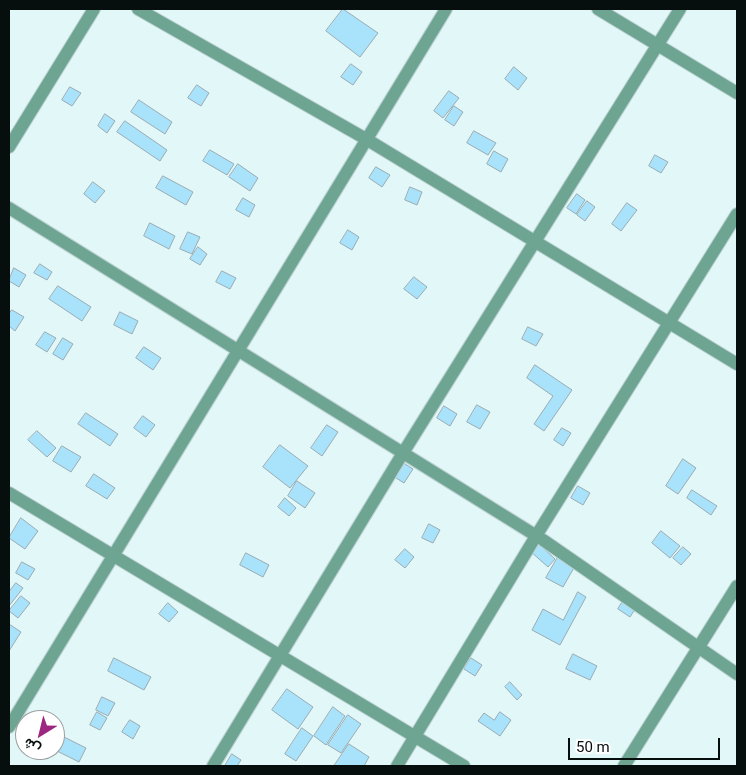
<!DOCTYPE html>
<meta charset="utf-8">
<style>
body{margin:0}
#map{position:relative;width:746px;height:775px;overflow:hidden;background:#e2f7f8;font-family:Roboto,Vazirmatn,sans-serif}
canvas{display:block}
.frame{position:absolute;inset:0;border:10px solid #070e0e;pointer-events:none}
.north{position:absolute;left:15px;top:710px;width:50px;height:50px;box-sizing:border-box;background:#fff;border:1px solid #9c9f9f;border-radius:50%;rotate:216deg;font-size:14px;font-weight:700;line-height:20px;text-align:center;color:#070e0e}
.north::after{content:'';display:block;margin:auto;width:18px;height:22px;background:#9c2681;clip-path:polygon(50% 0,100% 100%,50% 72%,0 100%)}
.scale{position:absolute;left:568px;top:738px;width:152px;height:22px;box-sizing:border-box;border:2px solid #070e0e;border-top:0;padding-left:6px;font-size:15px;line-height:18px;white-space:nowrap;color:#070e0e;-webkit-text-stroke:4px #fff;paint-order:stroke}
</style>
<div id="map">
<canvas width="746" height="775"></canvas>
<div class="frame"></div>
<div class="north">ش</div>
<div class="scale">50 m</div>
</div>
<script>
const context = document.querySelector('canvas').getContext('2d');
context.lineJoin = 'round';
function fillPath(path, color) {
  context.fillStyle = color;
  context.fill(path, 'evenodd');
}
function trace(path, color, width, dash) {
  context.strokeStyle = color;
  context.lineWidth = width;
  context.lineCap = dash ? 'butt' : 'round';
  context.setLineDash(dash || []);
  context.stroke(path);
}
const building = new Path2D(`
 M343,9L378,33L360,57L326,31Z
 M351,64L362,72L353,85L341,77Z
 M514,67L527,78L518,90L505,79Z
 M197,85L209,93L201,106L188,98Z
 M70,87L81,93L72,106L62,100Z
 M449,91L459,98L443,118L434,111Z
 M139,100L172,122L165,134L131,112Z
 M454,106L463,112L454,126L445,120Z
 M105,114L115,121L107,133L98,126Z
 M125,121L167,150L160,161L117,132Z
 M474,131L496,143L488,155L467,143Z
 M210,150L234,164L227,175L203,161Z
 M494,151L508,159L501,172L487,164Z
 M655,155L668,162L661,173L649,166Z
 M238,164L258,178L250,191L229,177Z
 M376,167L390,175L382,187L369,178Z
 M163,176L193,192L186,205L156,188Z
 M93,182L105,191L95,203L84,194Z
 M410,187L422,192L417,205L405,200Z
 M577,194L585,200L576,214L567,208Z
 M243,198L255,205L249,217L236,210Z
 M587,201L595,207L585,221L577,215Z
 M627,203L637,210L621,231L612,224Z
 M150,223L175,236L169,249L144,236Z
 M348,230L359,237L352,250L340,243Z
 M188,232L200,237L192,254L180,249Z
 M198,247L207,254L200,265L190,259Z
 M40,264L52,272L47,280L34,273Z
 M14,268L26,275L19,287L9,281Z
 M222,271L236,278L230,289L216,282Z
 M414,277L427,287L417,299L404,289Z
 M58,286L91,307L82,321L49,299Z
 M12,310L24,317L15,331L9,326V314Z
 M120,312L138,321L132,334L114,325Z
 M528,327L543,334L536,346L522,339Z
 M45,332L56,338L47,352L36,345Z
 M63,338L73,344L63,360L53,354Z
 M144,347L161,358L153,370L136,358Z
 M535,365L572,390L544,431L534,424L553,396L527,378Z
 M477,405L490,412L480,429L467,422Z
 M444,406L457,414L450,426L437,418Z
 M86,413L118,434L110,446L78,424Z
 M143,416L155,425L146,437L134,428Z
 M327,425L338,432L322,456L311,448Z
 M562,428L571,433L563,446L554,440Z
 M37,431L56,448L47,457L28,440Z
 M280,445L308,466L290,488L263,467Z
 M62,446L81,457L71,472L53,461Z
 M683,459L696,468L678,494L666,486Z
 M402,462L413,469L404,483L393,476Z
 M94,474L115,488L107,499L86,486Z
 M297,481L315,493L305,508L288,496Z
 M578,486L590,493L583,505L571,498Z
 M692,490L717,506L711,515L687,498Z
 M285,498L296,508L289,516L278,507Z
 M21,518L38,531L25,549L9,538Z
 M429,524L440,530L433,543L422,538Z
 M661,531L680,546L670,558L652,543Z
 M538,543L555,559L548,567L530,551Z
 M683,547L691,554L681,565L673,558Z
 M405,549L414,557L405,568L395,560Z
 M246,553L269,565L263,577L240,565Z
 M558,557L575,566L563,587L546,578Z
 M22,562L35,569L28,580L16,573Z
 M16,583L23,588L9,606V592Z
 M578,592L586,597L560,645L532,630L543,609L563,620Z
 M21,596L30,603L18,618L9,611Z
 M625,598L637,606L630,617L618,609Z
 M168,603L178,612L169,622L159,614Z
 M9,624L21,632L9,651Z
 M573,654L597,666L590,680L566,669Z
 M114,658L151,677L144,690L108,671Z
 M471,658L482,665L475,676L464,669Z
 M510,682L522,695L517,700L505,687Z
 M287,689L313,707L298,729L272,710Z
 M102,697L115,703L108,716L96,710Z
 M333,707L345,716L326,745L314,736Z
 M97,712L107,718L100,730L90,725Z
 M500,712L511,720L500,736L478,721L484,713L494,720Z
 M348,715L361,724L341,753L328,745Z
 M130,720L140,726L133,739L122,732Z
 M302,728L313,736L296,761L285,754Z
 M64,737L86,748L79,762L57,751Z
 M349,744L369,757L364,766H334Z
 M232,754L241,760L237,766H225Z`);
fillPath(building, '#a8e2fb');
trace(building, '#9aabb2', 1);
const street = new Path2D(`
 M138,9L366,139L737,364
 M598,9L737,93
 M9,147L94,9
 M9,208L543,540L737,674
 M9,493L464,766
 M9,727L446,9
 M213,766L403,453L680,9
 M397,766L536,536L737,214
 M624,766L737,586`);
trace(street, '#bfd2d3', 14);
trace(street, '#6ea592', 12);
</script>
